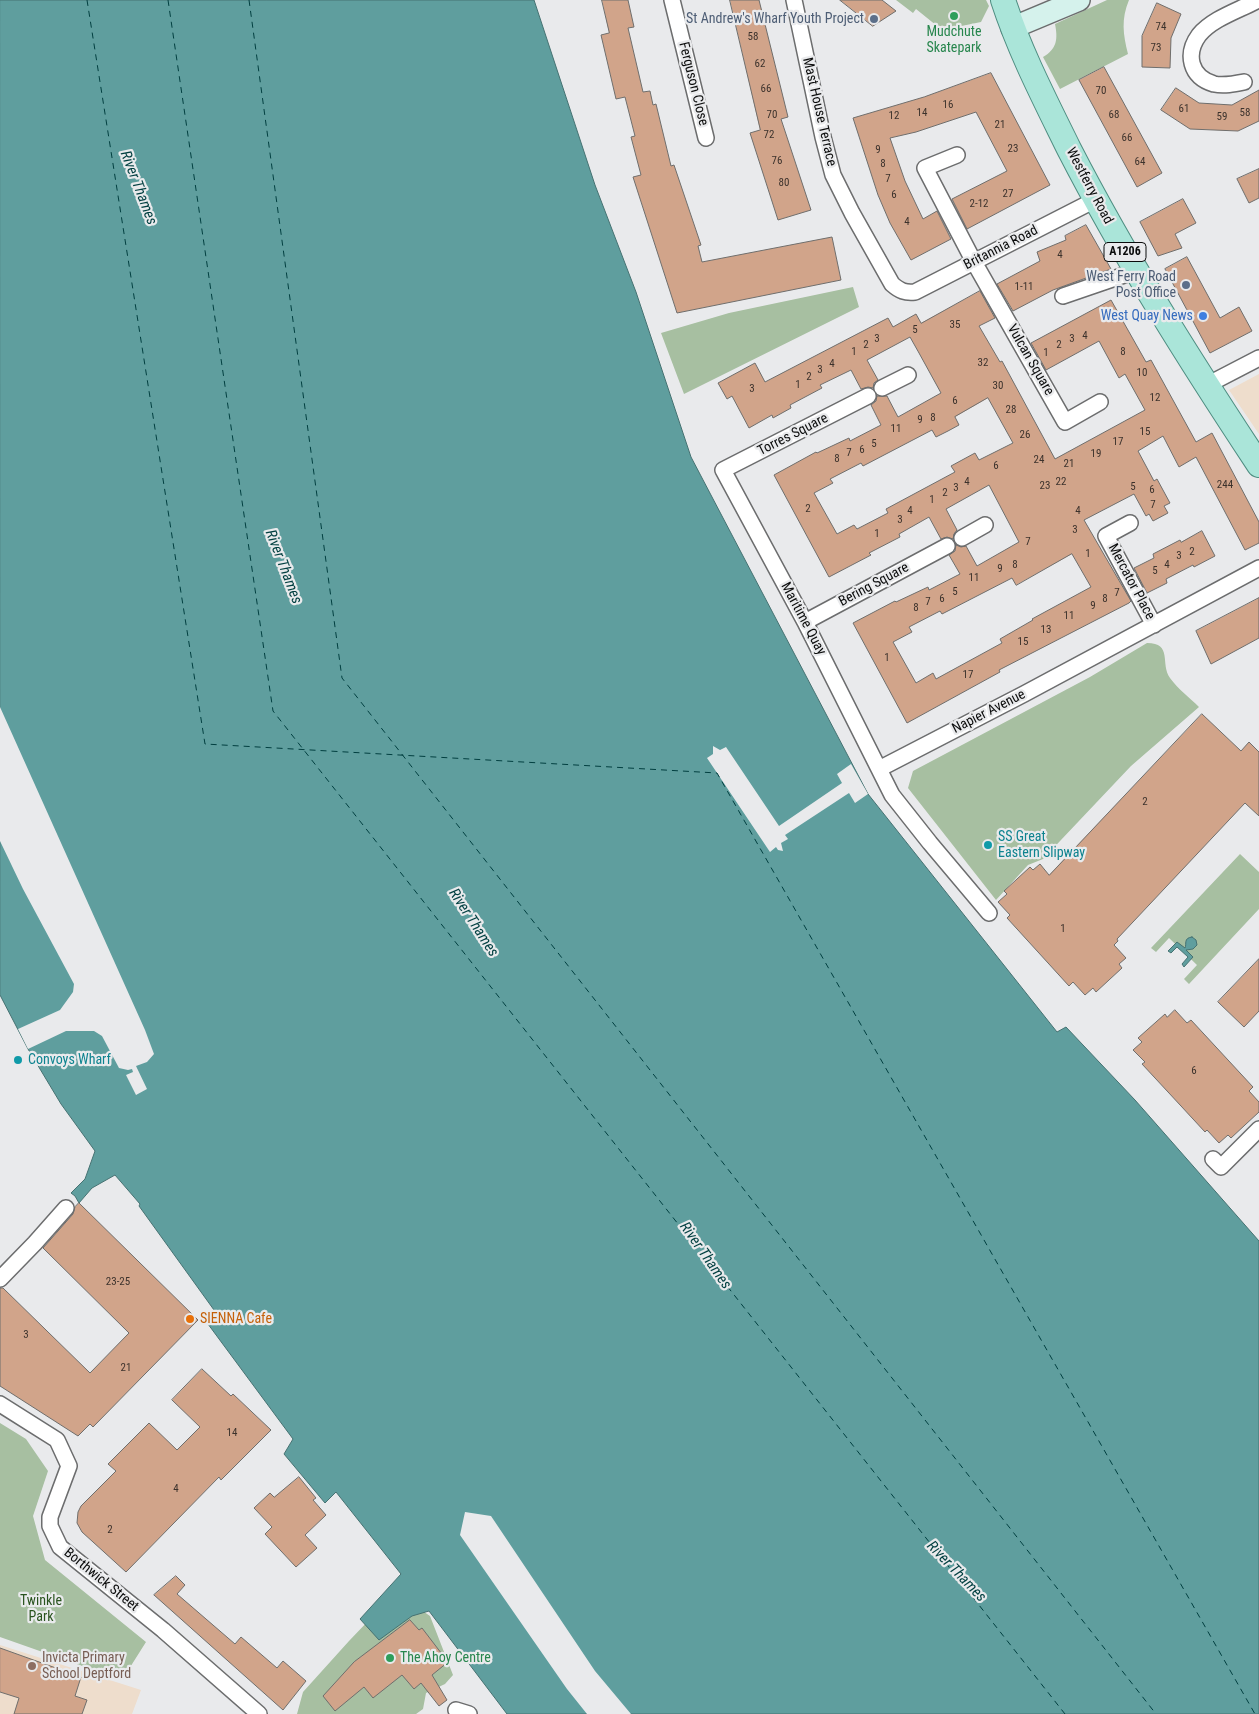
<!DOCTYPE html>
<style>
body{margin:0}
canvas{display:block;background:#e9eaec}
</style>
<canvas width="1259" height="1714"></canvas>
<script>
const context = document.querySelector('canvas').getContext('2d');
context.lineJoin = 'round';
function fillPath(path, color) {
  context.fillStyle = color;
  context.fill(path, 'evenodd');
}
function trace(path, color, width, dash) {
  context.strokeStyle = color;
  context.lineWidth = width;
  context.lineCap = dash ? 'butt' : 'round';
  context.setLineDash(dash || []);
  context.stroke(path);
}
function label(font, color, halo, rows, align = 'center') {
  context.font = font + ' "Roboto Condensed",sans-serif';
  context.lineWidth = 4.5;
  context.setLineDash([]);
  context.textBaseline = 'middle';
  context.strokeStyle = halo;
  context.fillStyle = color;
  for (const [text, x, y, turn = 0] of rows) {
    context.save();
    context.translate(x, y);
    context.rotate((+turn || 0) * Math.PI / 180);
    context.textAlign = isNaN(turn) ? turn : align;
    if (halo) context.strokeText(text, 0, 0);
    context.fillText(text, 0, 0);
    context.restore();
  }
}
fillPath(new Path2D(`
 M1259,374V434L1229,390Z
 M0,1645L141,1690L132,1714H0Z`), '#edc');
fillPath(new Path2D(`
 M896,0H986L989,6L981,22L942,30L916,9L913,13Z
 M1107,0H1129C1121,19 1123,34 1128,54L1060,89L1043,57C1057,49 1058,39 1055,24Z
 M853,287L859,307L684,394L661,333L729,313Z
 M1147,643C1173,643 1160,664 1170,678C1178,689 1190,698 1199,707L1131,766L1043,859L1028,865L996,900L908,788L913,771L1090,677Z
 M1240,854L1259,872V909L1189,984L1184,979L1197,965L1169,938L1156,952L1151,948Z
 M0,1423L26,1439L48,1471L33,1516L45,1560L146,1642L122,1680L0,1637Z
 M405,1599L430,1616L453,1675L445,1684L426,1693L423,1709L416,1714H297L303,1692L349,1641L370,1619Z`), '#a7bfa1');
const water = new Path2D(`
 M0,0H534L595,185L636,292L691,457L868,794L1057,1032L1066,1027L1135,1100L1259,1241V1714H507L429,1611L412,1616L379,1640L360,1619L401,1574L336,1492L325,1503L284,1454L293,1439L205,1320L214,1310L139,1206L140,1204L115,1175L92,1188L79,1203L75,1196L71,1193L85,1179L95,1151L61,1104L28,1049L0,995Z
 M1192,937L1196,940L1197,945L1193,949L1186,950L1193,957L1184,967L1182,964L1188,957L1177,947L1171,953L1168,951L1177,942L1185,948C1187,944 1183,938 1192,937Z`);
fillPath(water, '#5f9e9e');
trace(water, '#467272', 1);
fillPath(new Path2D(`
 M0,707L145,1030L154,1054L147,1062L136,1066L147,1089L136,1095L126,1075L133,1072L132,1069L128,1070L119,1068L102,1036L94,1031H66L28,1049L18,1029L60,1010L73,992L74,984L23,889L0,841Z
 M713,746L720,750L726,747L779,826L842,783L837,774L851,764L868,794L855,803L849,793L785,835L788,839L781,843L783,851L778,850L776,847L770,852L707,758L713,754Z
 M465,1512L491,1516L595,1671L631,1714H587L567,1689L460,1535Z`), '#e9eaec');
trace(new Path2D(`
 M87,0L205,744L717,773L1255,1714
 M168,0L273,711L1065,1714
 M249,0L342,678L1156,1714`), '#013f40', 1, [6, 5]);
const building = new Path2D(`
 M602,0H628L634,27L628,28L643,92L650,91L653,105L656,104L671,166L674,165L701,245L698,246L702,262L832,237L841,280L677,313L633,177L641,175L631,137L635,136L625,97L616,99L601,35L609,33Z
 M730,0H759L788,117L781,119L811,210L778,220L750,133L760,130Z
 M840,0H882L896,11L873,26Z
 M1157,3L1181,14L1171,38L1170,68L1142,67V36Z
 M1104,67L1162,173L1137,187L1079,80Z
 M991,73L1050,185L967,229L952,199L1007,171L976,112L916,132L890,138L905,181L923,219L937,211L951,239L911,260L890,223L878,195L853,118L924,97Z
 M1176,88L1199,103L1232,105L1259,90V121L1238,131L1190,129L1161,110Z
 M1259,169V198L1249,203L1237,179Z
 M1183,199L1196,223L1175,234L1182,248L1158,256L1140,222Z
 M1086,225L1111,269L1053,290L1013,311L997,284L1040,261L1037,252L1066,240L1065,236Z
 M1187,257L1220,318L1239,307L1252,331L1210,353L1165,269Z
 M980,291L995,318L979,326L1000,362L1002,361L1055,459L1145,410L1125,374L1119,378L1099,341L1046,370L1031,343L1111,300L1146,362L1151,360L1196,442L1212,433L1259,522V543L1245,550L1196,457L1179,467L1163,436L1138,451L1154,481L1157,479L1170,503L1164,506L1168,513L1153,521L1149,514L1146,516L1134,494L1084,520L1117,577L1131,601L1129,603L999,670L1000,672L907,723L853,623L895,601L896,602L928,587L929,590L960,574L949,555L955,551L956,545L961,547L966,546L977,566L1019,542L989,485L946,509L957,530L954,534L953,539L947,537L941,539L929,517L899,534L900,537L869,553L871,555L829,577L774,475L816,452L817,453L849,438L850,441L881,425L871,405L876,401L877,396H887L898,417L941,393L919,353L910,337L867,360L878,380L874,383L873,388L868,387L861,389L851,370L820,385L822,388L790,405L791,408L773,418L772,415L749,428L732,396L727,399L718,383L755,363L765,382L888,318L893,327L916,314L921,323ZM988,398L1013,443L979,460L975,453L951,466L955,472L886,509L888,513L857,529L854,525L837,534L814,493L833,483L830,479L861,463L863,466L932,430L936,437L948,431L959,425L955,417ZM1072,554L1091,587L1032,619L1033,620L1000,639L1002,643L936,679L933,673L916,683L893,642L912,632L909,627L940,611L942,614L1012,578L1016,585Z
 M1202,531L1215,556L1194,567L1193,565L1166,579L1167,583L1147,593L1134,568L1154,558L1153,554L1180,540L1181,542Z
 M1259,598V638L1211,664L1196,631Z
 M1202,714L1241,751L1249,742L1259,752V816L1245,803L1117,939L1118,941L1114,945L1126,958L1119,964L1122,968L1096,992L1093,988L1085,995L1073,982L1069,986L1007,918L1010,915L998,902L1007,894L1004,891L1030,867L1033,870L1040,864L1049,875Z
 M1259,959V1011L1244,1027L1218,1002Z
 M1175,1010L1187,1023L1191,1020L1253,1087L1249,1091L1259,1102V1112L1231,1138L1228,1135L1219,1143L1207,1130L1205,1132L1181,1106L1142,1064L1145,1062L1133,1050L1142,1042L1138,1038L1165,1014L1167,1017Z
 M79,1203L198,1320L93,1427L90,1424L78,1436L0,1386V1288H3L90,1373L129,1333L43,1248L73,1214L75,1207Z
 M202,1369L231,1396L233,1394L271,1430L221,1480L219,1477L126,1572L82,1532L77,1523L78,1512L81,1506L116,1471L108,1464L149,1423L177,1450L200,1427L172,1400Z
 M299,1477L316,1498L313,1500L326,1515L305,1535L317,1548L296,1567L265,1534L272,1527L254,1508L270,1493L274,1497Z
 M176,1576L185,1585L177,1594L235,1644L241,1637L277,1668L283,1661L306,1681L283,1710L154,1595Z
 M410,1620L419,1630L422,1628L448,1662L432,1675L447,1700L439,1706L421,1683L414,1689L402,1675L373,1698L364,1687L335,1711L323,1696L354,1662Z
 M0,1648L81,1677L75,1696L87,1700L82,1714H14L19,1698L0,1692Z`);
fillPath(building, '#d1a48a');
trace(building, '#6f6e6c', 1);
const street = new Path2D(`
 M672,0L706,138
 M794,0L823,137L833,175L852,213L892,284C900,291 905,293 915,292L1095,200
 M1244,82C1234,84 1224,86 1214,84C1190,77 1185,54 1199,35C1213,18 1240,10 1258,0
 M957,155L925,168L974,262L1065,422L1100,402
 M1063,296L1136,271
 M1207,385L1259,358
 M882,388L908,375
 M868,396L723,470L805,622L892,795L930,843L989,913
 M1130,523L1106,536L1154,625
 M962,538L985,525
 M805,622L947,546
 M879,769L1024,694L1259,568
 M1213,1159L1221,1167L1259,1129
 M0,1279L35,1243L66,1208
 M0,1404L57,1440L69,1466L50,1517V1526L60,1547L163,1630L259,1714
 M456,1710L469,1714`);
const secondary = new Path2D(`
 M1012,28L1079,0`);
const primary = new Path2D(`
 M1003,0C1020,52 1045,100 1069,149C1125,258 1191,362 1259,465`);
trace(street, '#6c6d6e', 18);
trace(secondary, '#6c6d6e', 24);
trace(primary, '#4e8d81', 26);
trace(street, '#fff', 15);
trace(secondary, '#d5f2ec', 21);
trace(primary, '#aae5d9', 24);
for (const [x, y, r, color] of [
 [954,16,5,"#2e9e5b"],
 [874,19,5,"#5c6f8a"],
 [1186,285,5,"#5c6f8a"],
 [1203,316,5,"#3f7fe0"],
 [988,845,5,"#0f9aa8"],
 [18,1060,5,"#0f9aa8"],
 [190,1319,5,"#e8710a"],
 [390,1658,5,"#2e9e5b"],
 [32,1666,5,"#8d6e63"]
]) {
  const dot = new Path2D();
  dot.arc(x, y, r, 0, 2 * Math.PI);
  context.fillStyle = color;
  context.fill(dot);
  trace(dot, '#e9eaec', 2);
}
label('11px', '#3c322c', null, [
 ["74",1161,27],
 ["58",753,37],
 ["73",1156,48],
 ["62",760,64],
 ["66",766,89],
 ["70",1101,91],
 ["16",948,105],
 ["61",1184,109],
 ["14",922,113],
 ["58",1245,113],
 ["70",772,115],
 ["68",1114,115],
 ["12",894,116],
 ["59",1222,117],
 ["21",1000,125],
 ["72",769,135],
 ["66",1127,138],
 ["23",1013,149],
 ["9",878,150],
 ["76",777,161],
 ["64",1140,162],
 ["8",883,164],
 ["7",888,179],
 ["80",784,183],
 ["27",1008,194],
 ["6",894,195],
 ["2-12",979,204],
 ["4",907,222],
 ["4",1060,255],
 ["1-11",1024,287],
 ["35",955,325],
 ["5",915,330],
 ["4",1085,336],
 ["3",877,339],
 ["3",1072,339],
 ["2",866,345],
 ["2",1059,345],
 ["1",854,352],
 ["8",1123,352],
 ["1",1046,353],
 ["32",983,363],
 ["4",832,364],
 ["3",820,370],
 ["10",1142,373],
 ["2",809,377],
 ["1",798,385],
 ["30",998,386],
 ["3",752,389],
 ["12",1155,398],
 ["6",955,401],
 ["28",1011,410],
 ["8",933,418],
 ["9",920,420],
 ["11",896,429],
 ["15",1145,432],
 ["26",1025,435],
 ["17",1118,442],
 ["5",874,444],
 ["6",862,450],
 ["7",849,453],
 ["19",1096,454],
 ["8",837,459],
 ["24",1039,460],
 ["21",1069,464],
 ["6",996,466],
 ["4",967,482],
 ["22",1061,482],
 ["244",1225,485],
 ["23",1045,486],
 ["5",1133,487],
 ["3",956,488],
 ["6",1152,490],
 ["2",945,493],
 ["1",932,500],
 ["7",1153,505],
 ["2",808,509],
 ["4",910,511],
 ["4",1078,511],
 ["3",900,520],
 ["3",1075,530],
 ["1",877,534],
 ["7",1028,542],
 ["2",1192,552],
 ["1",1088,554],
 ["3",1179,556],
 ["8",1015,565],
 ["4",1167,565],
 ["9",1000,569],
 ["5",1155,571],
 ["11",974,578],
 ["5",955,592],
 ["7",1117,593],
 ["6",942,599],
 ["8",1105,599],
 ["7",928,602],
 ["9",1093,606],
 ["8",916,608],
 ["11",1069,616],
 ["13",1046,630],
 ["15",1023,642],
 ["1",887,658],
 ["17",968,675],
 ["2",1145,802],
 ["1",1063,929],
 ["6",1194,1071],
 ["23-25",118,1282],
 ["3",26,1335],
 ["21",126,1368],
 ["14",232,1433],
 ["4",176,1489],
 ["2",110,1530]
]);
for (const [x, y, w] of [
 [1125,252,42]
]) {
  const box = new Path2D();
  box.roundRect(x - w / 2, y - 9.5, w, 19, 4);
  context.fillStyle = '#e9eaec';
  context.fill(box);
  trace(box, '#0b0c0c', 1);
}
label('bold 12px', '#0b0c0c', null, [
 ["A1206",1125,252]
]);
label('14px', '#4e5e75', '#e9eaec', [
 ["St Andrew's Wharf Youth Project",864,19],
 ["West Ferry Road",1176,277],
 ["Post Office",1176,293]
], 'right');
label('14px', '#27864d', '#e9eaec', [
 ["Mudchute",954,32],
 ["Skatepark",954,48],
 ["The Ahoy Centre",400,1658,"left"]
]);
label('14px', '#0b0c0c', '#e9eaec', [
 ["Ferguson Close",693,84,76],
 ["Mast House Terrace",819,112,77],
 ["Westferry Road",1089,186,62],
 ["Britannia Road",1001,248,-27],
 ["Vulcan Square",1030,360,60],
 ["Torres Square",793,435,-27],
 ["Mercator Place",1131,582,62],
 ["Bering Square",874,585,-28],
 ["Maritime Quay",803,619,62],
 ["Napier Avenue",989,712,-27],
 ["Borthwick Street",101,1580,39]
]);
label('14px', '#366cbe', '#e9eaec', [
 ["West Quay News",1193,316]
], 'right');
label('14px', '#0d838f', '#e9eaec', [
 ["SS Great",998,837],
 ["Eastern Slipway",998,853],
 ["Convoys Wharf",28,1060]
], 'left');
label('14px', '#c56008', '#e9eaec', [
 ["SIENNA Cafe",200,1319]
], 'left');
label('14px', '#29531e', '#e9eaec', [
 ["Twinkle",41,1601],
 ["Park",41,1617]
]);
label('14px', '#785e54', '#e9eaec', [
 ["Invicta Primary",42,1658],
 ["School Deptford",42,1674]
], 'left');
label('italic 15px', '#013f40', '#e9eaec', [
 ["River Thames",138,188,69],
 ["River Thames",283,567,69],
 ["River Thames",473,923,57],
 ["River Thames",705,1256,55],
 ["River Thames",956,1572,46]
]);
</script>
